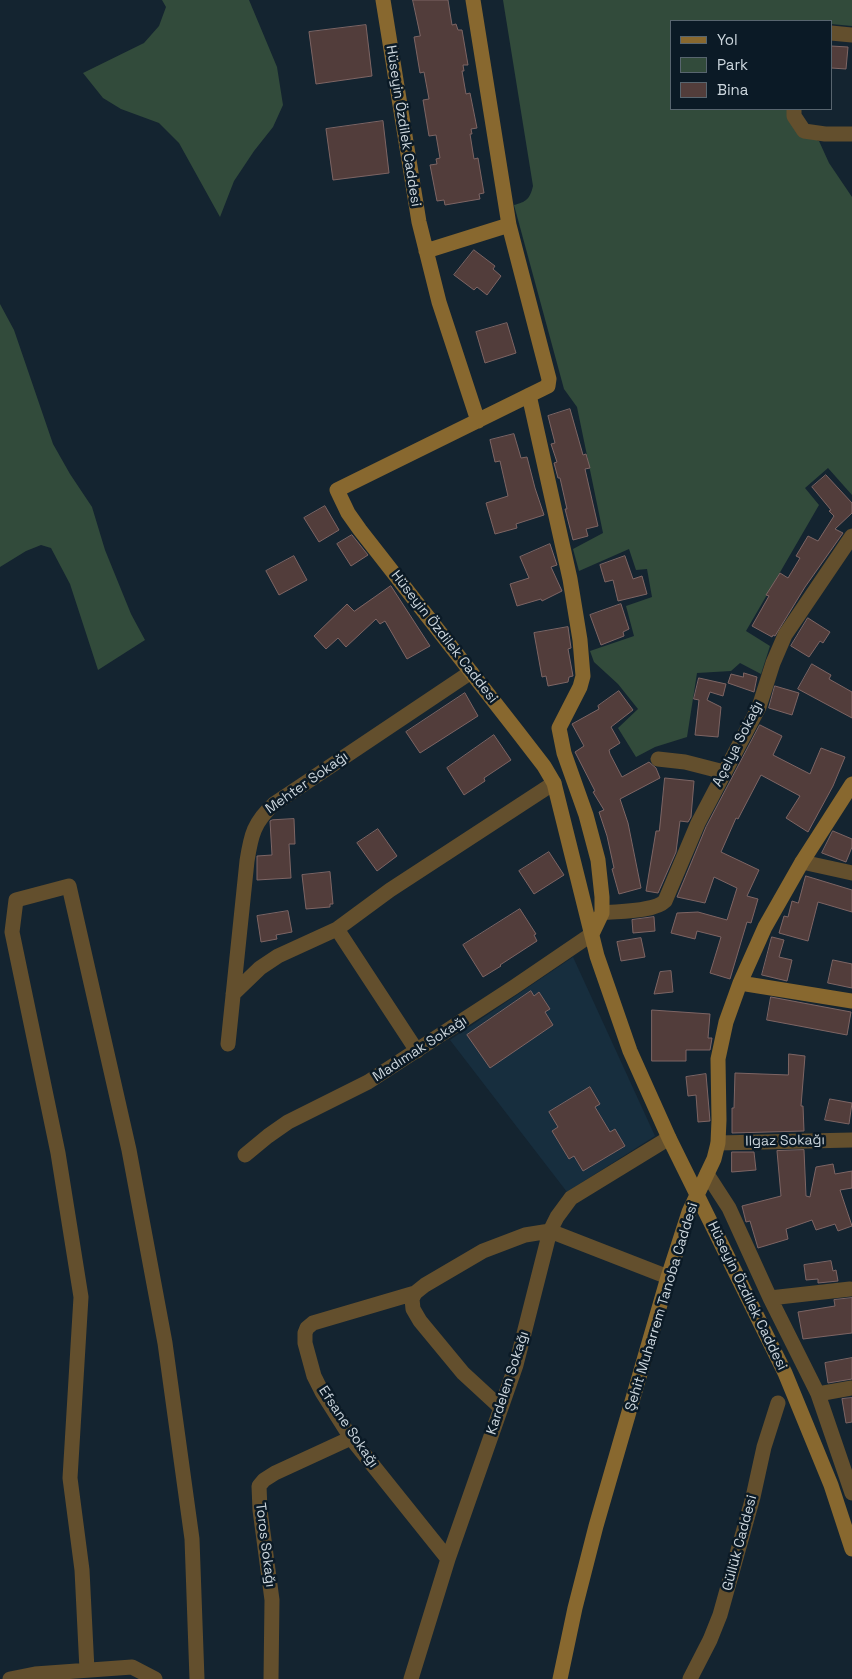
<!DOCTYPE html>
<meta charset="utf-8">
<style>
body{margin:0}
#map{position:relative;width:852px;height:1679px;overflow:hidden;background:#142430;font-family:"Space Grotesk",sans-serif}
canvas{display:block}
.legend{position:absolute;left:670px;top:20px;width:162px;height:90px;box-sizing:border-box;background:#0b1a26;border:1px solid #58656f;margin:0;padding:6px 9px;list-style:none;font-size:15px;color:#ccd6dd}
.legend li{display:flex;align-items:center;gap:10px;height:25px}
.legend b{width:25px;border:1px solid #58656f}
</style>
<div id="map">
<canvas width="852" height="1679"></canvas>
<ul class="legend">
<li><b style="height:6px;background:#88682f"></b>Yol</li>
<li><b style="height:14px;background:#324b3b"></b>Park</li>
<li><b style="height:14px;background:#523d3b"></b>Bina</li>
</ul>
</div>
<script>
const context = document.querySelector('canvas').getContext('2d');
context.lineJoin = 'round';
function fillPath(path, color) {
  context.fillStyle = color;
  context.fill(path, 'evenodd');
}
function trace(path, color, width, dash) {
  context.strokeStyle = color;
  context.lineWidth = width;
  context.lineCap = dash ? 'butt' : 'round';
  context.setLineDash(dash || []);
  context.stroke(path);
}
function label(font, color, halo, rows, align = 'center') {
  context.font = font + ' "Space Grotesk",sans-serif';
  context.lineWidth = 5;
  context.setLineDash([]);
  context.textBaseline = 'middle';
  context.strokeStyle = halo;
  context.fillStyle = color;
  for (const [text, x, y, turn = 0] of rows) {
    context.save();
    context.translate(x, y);
    context.rotate((+turn || 0) * Math.PI / 180);
    context.textAlign = isNaN(turn) ? turn : align;
    if (halo) context.strokeText(text, 0, 0);
    context.fillText(text, 0, 0);
    context.restore();
  }
}
fillPath(new Path2D(`
 M573,957L655,1136L567,1192L450,1040Z`), '#172e3e');
fillPath(new Path2D(`
 M162,0H249L277,67L283,105L273,127L254,151L234,181L220,217L179,143L159,123L121,109L103,98L83,73L144,43L159,26L166,7Z
 M503,0H852V26L831,24V21H671V109H789L794,129L819,141L829,163L852,197V495L828,468L805,488L819,505L746,631L770,646L761,674L740,663L731,671L697,673L687,737L655,747L636,757L618,728L638,709L618,684L594,662L590,651L634,636L626,606L652,597L647,569L636,570L629,549L579,571L573,549L603,533L577,407L564,389L514,205C526,202 530,199 533,186Z
 M0,304L14,330L53,444L70,474L92,507L105,550L131,614L145,640L98,670L70,584L51,548L41,545L26,551L0,567Z`), '#324b3b');
const building = new Path2D(`
 M413,0H448L452,25L456,24L458,30H462L468,65H463L464,71H462L466,94L470,93L477,128L471,129L472,134H470L474,159L478,158L484,193L479,194L480,199L445,205L444,200L437,201L430,165L437,164L436,159L440,158L436,135L429,136L423,100L429,99L424,72L420,73L414,37L420,36Z
 M366,25L372,76L316,84L309,32Z
 M831,46L848,47L846,69L831,68Z
 M383,121L389,173L333,180L326,129Z
 M474,250L495,266L493,269L501,276L487,295L477,287L474,290L454,275Z
 M507,323L516,353L485,363L476,332Z
 M570,409L583,455L586,454L590,468L585,469L598,526L586,529L588,536L573,540L565,509H567L560,478H558L554,463L557,462L551,444L555,443L548,416Z
 M514,434L521,458L527,457L535,488L544,515L516,524L517,528L495,534L486,503L508,496L500,461L495,462L490,440Z
 M826,475L852,503V513L835,529L843,533L805,587L775,636L773,635L772,637L752,626L769,596L766,595L780,573L788,578L800,558L796,556L808,536L818,541L834,516L829,511L831,510L812,487Z
 M325,506L339,530L319,542L304,518Z
 M352,535L368,555L351,566L337,544Z
 M550,544L557,565L551,567L562,591L542,601L541,599L517,606L510,584L529,578L520,557Z
 M294,556L307,580L279,595L266,571Z
 M625,556L633,579L642,576L647,594L618,601L613,580L605,582L600,565Z
 M391,586L430,646L407,659L385,621L380,624L376,619L346,647L338,638L326,649L314,636L347,604L354,611Z
 M621,604L629,629L623,632L624,636L601,645L590,615Z
 M808,618L830,632L823,643L820,641L809,657L791,646Z
 M568,627L571,648L568,649L573,676L569,677L568,682L548,686L546,676L542,677L534,633Z
 M812,664L831,675L829,679L852,692V718L798,689Z
 M744,673L757,677L754,692L728,683L731,674L743,677Z
 M699,678L726,684L723,696L710,692L707,700L721,707L718,737L695,735L699,700L694,699Z
 M775,686L799,693L792,715L769,708Z
 M619,691L633,710L611,727L620,743L609,750L610,754L622,777L649,762L656,768L660,778L620,799L628,823L641,888L619,894L612,869L614,868L607,836L599,812L604,810L593,792L595,791L575,752L584,746L572,724L599,709L598,706Z
 M465,693L478,716L420,753L406,732Z
 M760,725L782,736L773,755L810,774L821,748L845,757L833,786L808,832L786,818L800,796L761,775L738,819L736,818L721,852L759,870L747,896L758,899L751,923L747,922L730,979L710,973L721,937L697,931L695,939L671,933L677,913L698,912L727,920L737,888L714,877L705,903L677,897L706,827Z
 M494,735L511,760L484,778L485,781L464,795L447,768Z
 M665,778L694,781L691,817L688,822L680,821L676,852L658,893L646,891L656,831H659Z
 M294,819L295,844H289L291,878L257,880V856L272,855L270,821L272,820Z
 M378,829L397,856L377,871L357,843Z
 M833,831L852,839V847L846,862L822,853Z
 M549,852L564,875L534,894L519,871Z
 M330,872L333,904H330V907L306,909L302,875Z
 M806,876L852,890V912L818,902L808,941L779,933L784,916L788,917L792,901L798,903Z
 M520,909L536,934L534,935L537,941L500,965L501,966L483,977L463,945Z
 M288,911L292,932L276,935L277,939L261,942L257,916Z
 M654,917L655,931L633,933L632,920Z
 M772,937L784,940L779,957L792,960L787,981L762,975Z
 M641,938L645,957L621,961L617,942Z
 M833,960L852,964V988L828,983Z
 M671,971L673,992L654,994L660,972Z
 M531,991L534,996L539,992L550,1009L545,1012L553,1025L490,1068L467,1035Z
 M771,997L851,1012L847,1035L767,1020Z
 M652,1010L710,1014L708,1038H712L710,1050H686V1061H652Z
 M789,1054L805,1056L801,1106H803L804,1131L732,1133V1108H734L735,1073L788,1075Z
 M706,1074L710,1121L698,1122L696,1095L688,1096L686,1077Z
 M590,1087L600,1104L595,1107L610,1132L615,1129L625,1146L583,1171L574,1156L569,1159L552,1131L558,1127L549,1112Z
 M830,1099L852,1103L849,1124L825,1120Z
 M804,1150L806,1196L810,1197L816,1167L833,1164L835,1174L852,1171V1188L840,1190L852,1226L838,1231L835,1224L816,1230L812,1220L786,1229L788,1239L758,1248L750,1221L746,1222L742,1206L781,1196L777,1151Z
 M732,1152H754L756,1170L732,1172Z
 M831,1261L833,1271L836,1270L838,1281L818,1283V1279L806,1280L804,1265Z
 M852,1298V1333L803,1339L798,1312L835,1306L834,1300Z
 M852,1358V1379L828,1383L825,1363Z
 M852,1398V1422L846,1423L842,1399Z`);
fillPath(building, '#523d3b');
trace(building, '#7d6564', 1);
trace(new Path2D(`
 M831,33L852,35
 M794,109V116L804,131L825,134H852
 M658,759L685,762L724,772
 M802,862L852,873
 M602,913C618,911 654,912 665,901L698,823L759,707L773,663L785,635L852,536
 M337,929L417,1051
 M233,994L260,968L278,956L337,929L390,890L554,783
 M228,1044L247,861C251,835 254,822 274,804L471,672
 M718,1143L852,1140
 M245,1155L268,1136L288,1122L368,1082L514,987L592,934
 M707,1174L729,1208L770,1298L818,1394L852,1493
 M415,1293L313,1323L307,1328L305,1333V1343L314,1376L322,1392L351,1438L448,1559
 M770,1298L850,1289
 M818,1394L852,1388
 M501,1408L463,1373L420,1321L413,1309L412,1299L415,1293L425,1285L483,1251L525,1235L550,1231L668,1277
 M87,1670L82,1570L70,1478L81,1297L58,1153L12,932L16,900L69,886L129,1150L165,1343L192,1539L197,1679
 M10,1679L35,1674L132,1667L155,1679
 M271,1679L272,1600L260,1510L259,1486L264,1480L275,1473L351,1438
 M411,1679L448,1559L516,1365L550,1231L557,1217L571,1198L669,1138
 M690,1679L710,1640L720,1615L753,1497L764,1447L778,1403`), '#634f2d', 15);
trace(new Path2D(`
 M383,0L419,222L439,302L478,421
 M473,0L509,225L549,379L548,386L337,490L348,513L360,530L517,731L544,766L554,783L597,956L630,1051L669,1138L785,1373L831,1485L852,1549
 M426,251L509,225
 M529,395L570,579L580,640L583,676L580,687L559,728L564,753L586,815L598,860L602,897V913L592,934
 M740,983L852,1001
 M560,1679L575,1608L596,1526L668,1277L689,1212L714,1159L718,1143L719,1120L718,1059L726,1022L740,983L765,927L802,862L852,784`), '#88682f', 15);
label('14px', '#ccd6dd', '#0b1a26', [
 ["Hüseyin Özdilek Caddesi",403,126,81],
 ["Hüseyin Özdilek Caddesi",444,637,52],
 ["Açelya Sokağı",738,744,-63],
 ["Mehter Sokağı",307,783,-35],
 ["Madımak Sokağı",420,1049,-33],
 ["Ilgaz Sokağı",785,1141,-1],
 ["Hüseyin Özdilek Caddesi",747,1296,64],
 ["Şehit Muharrem Tanoba Caddesi",662,1307,-73],
 ["Kardelen Sokağı",508,1383,-72],
 ["Efsane Sokağı",348,1427,56],
 ["Güllük Caddesi",740,1543,-75],
 ["Toros Sokağı",265,1545,83]
]);
</script>
